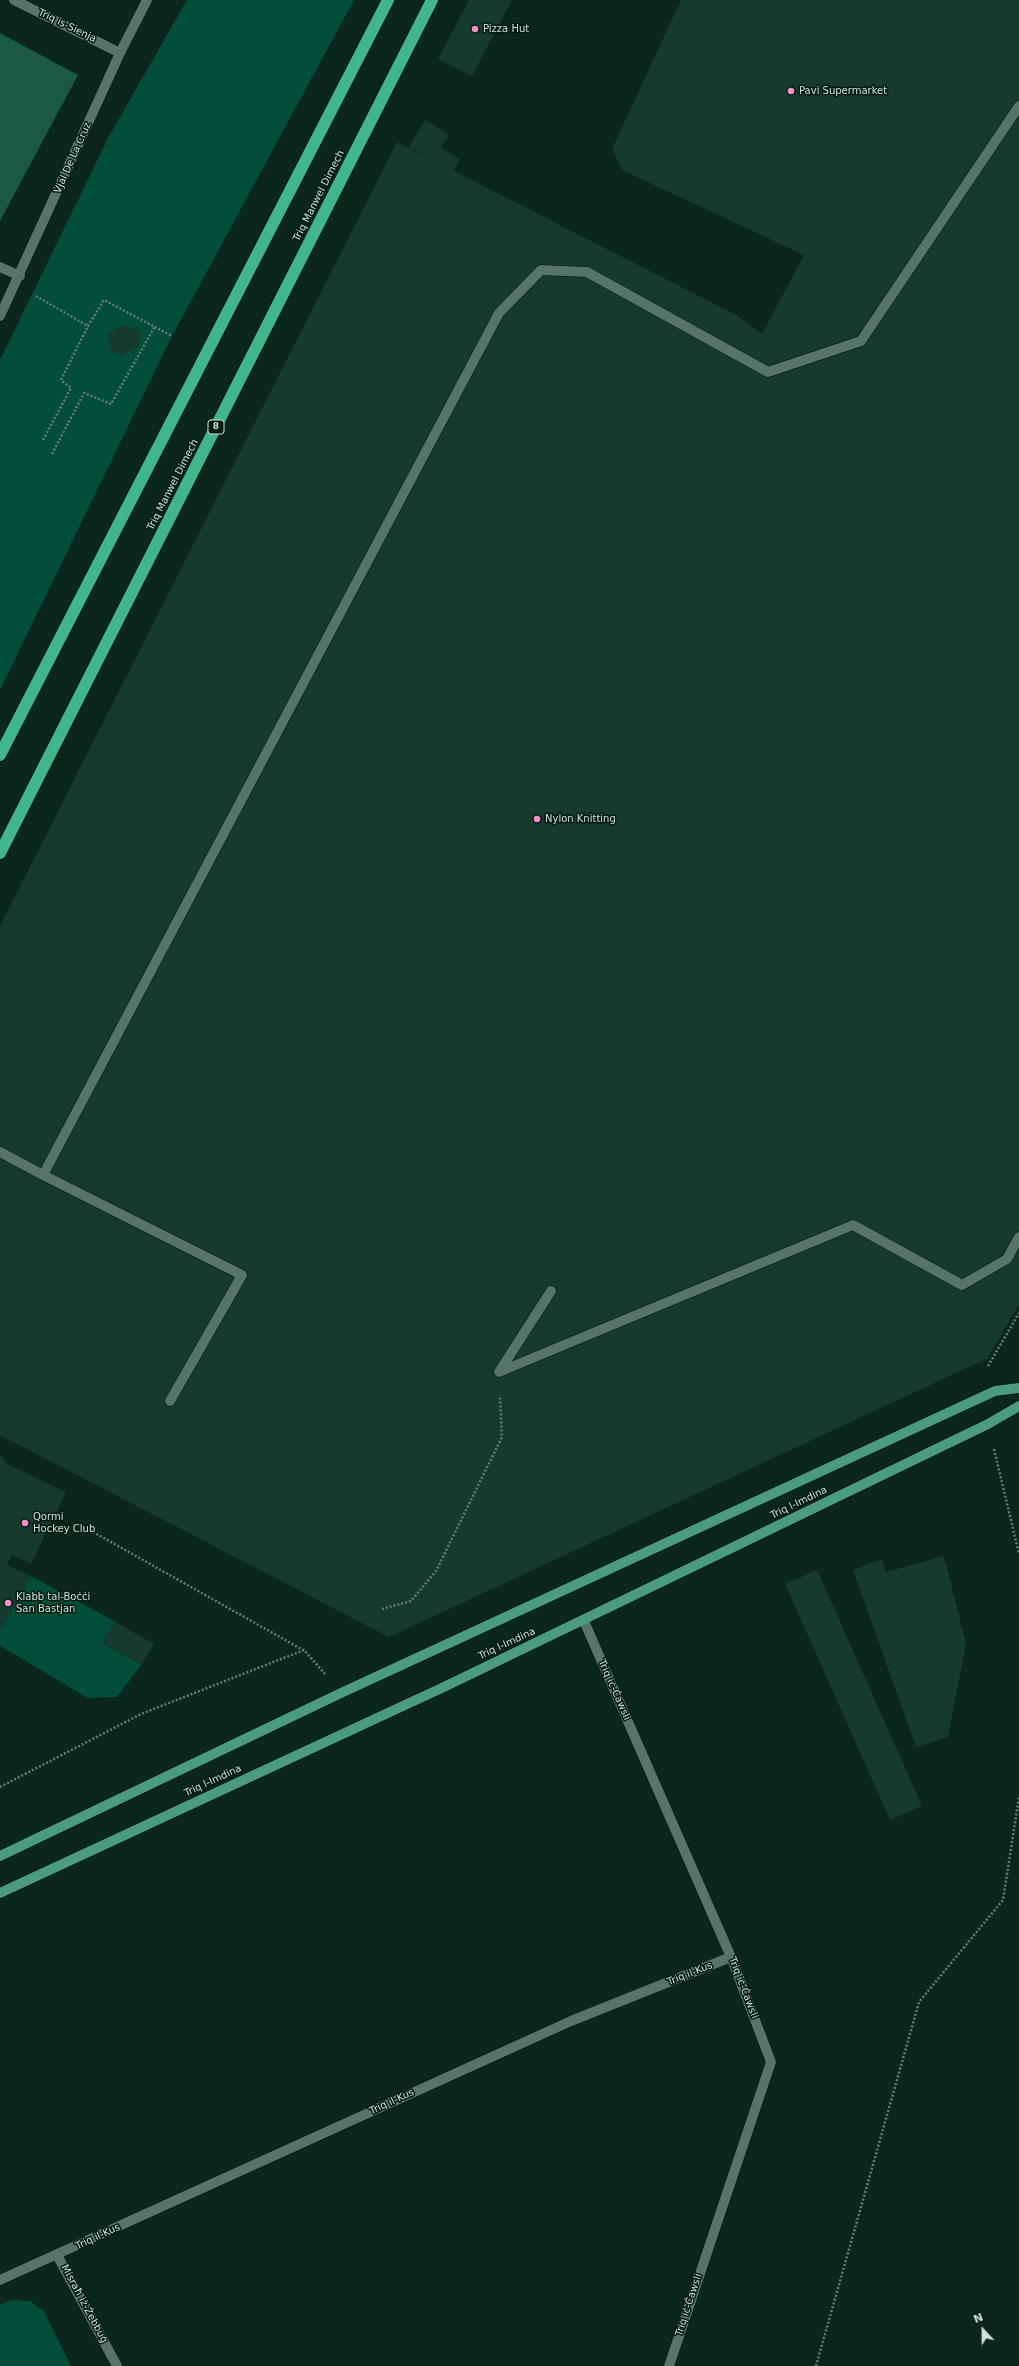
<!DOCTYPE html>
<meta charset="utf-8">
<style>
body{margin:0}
#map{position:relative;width:1019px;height:2366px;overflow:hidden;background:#0b261d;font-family:"DejaVu Sans",sans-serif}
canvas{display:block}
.north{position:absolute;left:963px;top:2310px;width:40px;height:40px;-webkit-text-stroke:3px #021c14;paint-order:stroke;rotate:338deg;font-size:11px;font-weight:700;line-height:16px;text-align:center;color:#d1e1da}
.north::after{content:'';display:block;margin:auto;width:14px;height:18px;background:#d1e1da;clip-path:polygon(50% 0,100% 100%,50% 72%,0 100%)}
</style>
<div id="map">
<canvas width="1019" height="2366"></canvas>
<div class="north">N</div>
</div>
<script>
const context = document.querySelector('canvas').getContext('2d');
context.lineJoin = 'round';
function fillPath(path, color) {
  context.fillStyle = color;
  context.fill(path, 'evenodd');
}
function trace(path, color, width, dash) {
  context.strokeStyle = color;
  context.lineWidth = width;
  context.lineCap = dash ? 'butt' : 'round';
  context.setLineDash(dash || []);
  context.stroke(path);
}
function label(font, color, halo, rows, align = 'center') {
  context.font = font + ' "DejaVu Sans",sans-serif';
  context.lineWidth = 3;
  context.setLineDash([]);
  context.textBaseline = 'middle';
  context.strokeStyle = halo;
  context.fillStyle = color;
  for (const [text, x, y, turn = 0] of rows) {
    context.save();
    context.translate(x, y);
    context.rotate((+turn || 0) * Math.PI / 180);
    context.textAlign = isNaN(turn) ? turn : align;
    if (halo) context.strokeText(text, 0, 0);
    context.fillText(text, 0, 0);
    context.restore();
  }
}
fillPath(new Path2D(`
 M187,0H354L172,336L0,690V360L109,136Z
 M31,1576L114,1621L103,1643L141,1665L117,1697L88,1698L0,1646V1631Z
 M11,2300L30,2301L44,2311L71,2366H0V2305Z`), '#024e3a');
fillPath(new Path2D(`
 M0,33L78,75L0,221Z`), '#1c5945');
fillPath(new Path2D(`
 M469,0H512L472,76L438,59Z
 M681,0H1019V1304L988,1358L389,1637L0,1435V926L397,142L434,161L409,147L425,120L449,134L441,148L460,159L454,171L738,316L762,334L804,255L622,170L612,149Z
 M123,325L140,331L139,347L122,355L111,351L107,333Z
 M0,1456L4,1458L5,1463L66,1492L31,1564L12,1555L7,1565L31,1576L0,1631Z
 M944,1556L966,1644L948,1737L916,1747L853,1570L882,1559L886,1572Z
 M817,1570L922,1806L890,1820L785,1584Z
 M114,1621L154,1644L141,1665L102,1643Z`), '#163a2d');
const minor = new Path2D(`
 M14,0L120,53
 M0,267L20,276
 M0,316L120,53L147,0
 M0,1152L43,1175
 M551,1291L499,1372L853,1225L962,1285L1007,1259L1019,1237
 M170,1401L242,1275L43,1175L499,313L541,270L587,272L768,372L861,341L1019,106
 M584,1621L731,1957L771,2062L669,2366
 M57,2255L117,2366
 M0,2280L571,2021L731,1957`);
const major = new Path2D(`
 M0,1856L341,1693L995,1391L1019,1388
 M0,1893L446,1686L988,1424L1019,1406`);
const highway = new Path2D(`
 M0,755L388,0
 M0,853L432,0`);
trace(minor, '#000f07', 11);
trace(major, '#000f07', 11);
trace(highway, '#000f07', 13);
trace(new Path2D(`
 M36,296L88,326L104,300L172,336
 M43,440L71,388L61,380L88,326
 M52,454L84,393L111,404L155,326
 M988,1366L1019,1313
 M994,1449L1019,1554
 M79,1524L303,1650
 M382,1609L411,1601L436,1571L502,1437L500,1396
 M0,1787L141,1714L304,1650L325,1674
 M816,2366L919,2002L1003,1900L1019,1797`), '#677d75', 2.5, [2, 2]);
trace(minor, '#577468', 10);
trace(major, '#4a9b80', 10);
trace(highway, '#41b590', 12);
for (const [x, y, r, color] of [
 [475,29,4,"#fa8fc7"],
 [791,91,4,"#fa8fc7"],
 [537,819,4,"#fa8fc7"],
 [25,1523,4,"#fa8fc7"],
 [8,1603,4,"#fa8fc7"]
]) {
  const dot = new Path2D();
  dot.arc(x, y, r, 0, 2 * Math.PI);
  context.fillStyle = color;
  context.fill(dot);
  trace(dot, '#021c14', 1.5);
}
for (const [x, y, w] of [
 [216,427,16]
]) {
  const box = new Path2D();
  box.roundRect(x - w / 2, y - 7, w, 14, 3);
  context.fillStyle = '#021c14';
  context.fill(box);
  trace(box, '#d1e1da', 1);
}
label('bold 9px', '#d1e1da', null, [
 ["8",216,427]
]);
label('10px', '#d1e1da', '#021c14', [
 ["Triq is-Sienja",67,26,26],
 ["Vjal De La Cruz",73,158,-66],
 ["Triq Manwel Dimech",319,196,-63],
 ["Triq Manwel Dimech",173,485,-63],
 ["Triq l-Imdina",799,1503,-26],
 ["Triq l-Imdina",507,1644,-25],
 ["Triq iċ-Ċawsli",614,1690,66],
 ["Triq l-Imdina",213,1781,-25],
 ["Triq il-Kus",690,1974,-22],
 ["Triq iċ-Ċawsli",743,1988,69],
 ["Triq il-Kus",392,2102,-25],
 ["Triq il-Kus",98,2237,-25],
 ["Misraħ iż-Żebbuġ",84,2304,62],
 ["Triq iċ-Ċawsli",689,2305,-72]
]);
label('10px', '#d1e1da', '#021c14', [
 ["Pizza Hut",483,29],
 ["Pavi Supermarket",799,91],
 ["Nylon Knitting",545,819],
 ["Qormi",33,1517],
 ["Hockey Club",33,1529],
 ["Klabb tal-Boċċi",16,1597],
 ["San Bastjan",16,1609]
], 'left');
</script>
